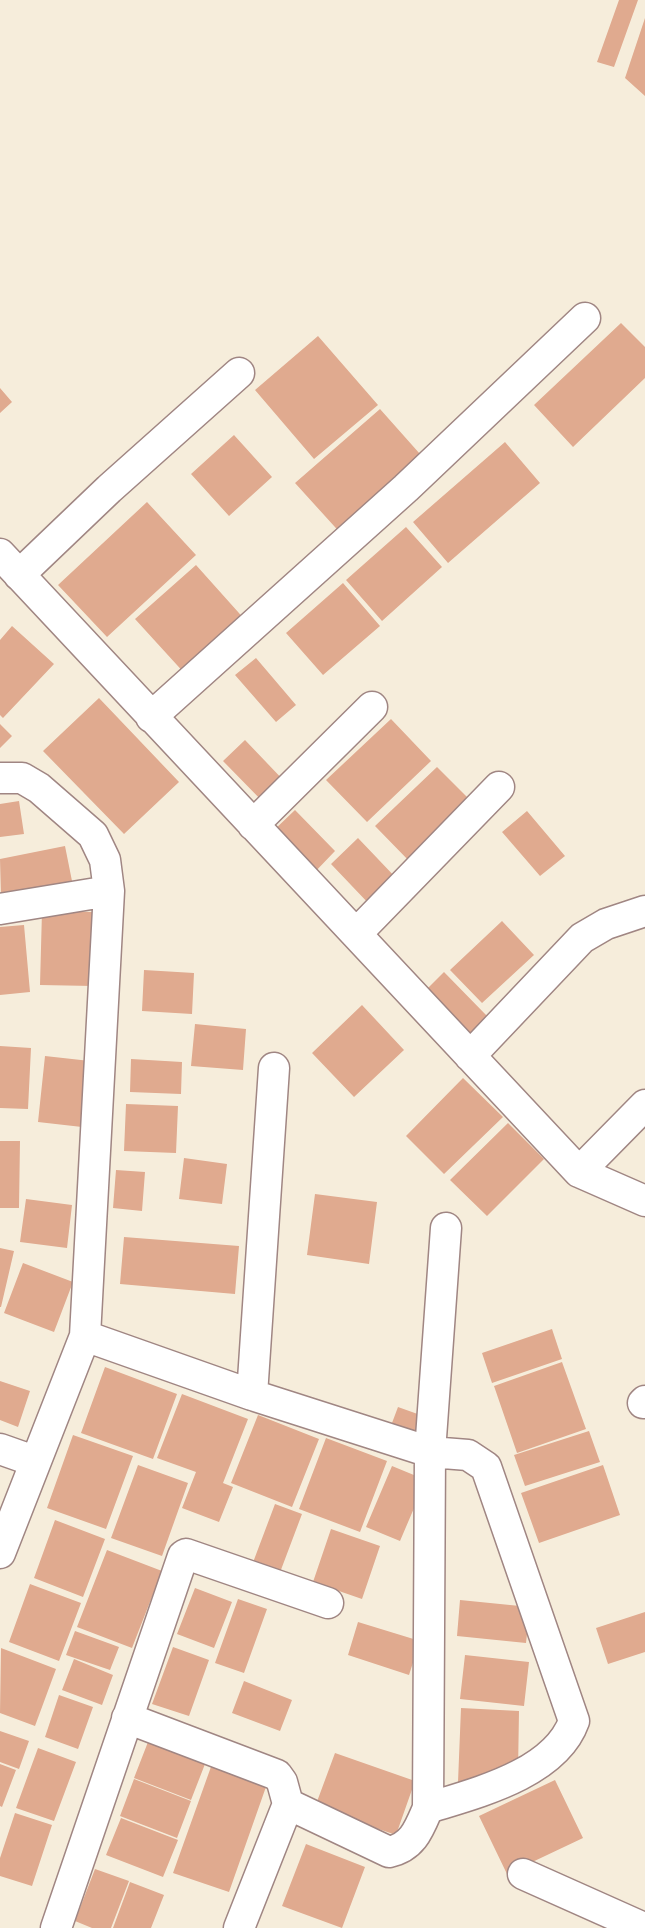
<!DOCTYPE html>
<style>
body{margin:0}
canvas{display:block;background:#f6eddb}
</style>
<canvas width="645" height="1928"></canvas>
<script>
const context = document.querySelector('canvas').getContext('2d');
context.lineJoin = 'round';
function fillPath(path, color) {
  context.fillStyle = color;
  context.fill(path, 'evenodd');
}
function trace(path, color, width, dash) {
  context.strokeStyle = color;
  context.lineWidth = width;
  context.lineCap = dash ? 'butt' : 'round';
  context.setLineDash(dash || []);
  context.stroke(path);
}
fillPath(new Path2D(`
 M619,0H638L614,67L597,62Z
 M645,18V96L625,78Z
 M621,323L645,347V378L573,447L534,405Z
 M318,336L378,405L314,459L255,390Z
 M0,388L12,402L0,413Z
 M380,409L428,463L344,537L295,483Z
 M234,435L272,477L229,516L191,474Z
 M505,442L540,483L448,563L413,522Z
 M147,502L196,555L107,637L58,585Z
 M406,527L442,567L382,621L346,580Z
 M196,565L247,622L187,676L135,619Z
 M343,583L380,626L323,675L286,633Z
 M12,626L54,664L3,718L0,715V640Z
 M256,658L296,705L276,722L235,675Z
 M99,698L179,782L124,834L43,751Z
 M391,719L431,761L367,822L326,780Z
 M0,724L12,736L0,748Z
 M245,740L288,785L267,806L223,761Z
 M437,767L474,804L412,864L375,826Z
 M19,801L24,834L0,837V804Z
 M295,810L335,851L313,874L271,833Z
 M527,811L565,856L540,876L502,832Z
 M358,838L398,880L371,906L331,864Z
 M65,846L72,881L1,896L0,859Z
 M42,911L94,912L93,986L40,985Z
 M502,921L534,955L482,1003L450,970Z
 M24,925L30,992L0,995V927Z
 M144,970L194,973L192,1014L142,1011Z
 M444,972L487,1016L464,1039L421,995Z
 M362,1005L404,1050L354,1097L312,1053Z
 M195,1024L246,1029L243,1070L191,1066Z
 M0,1046L31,1048L28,1109L0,1108Z
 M45,1056L90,1061L82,1127L38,1122Z
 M131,1059L182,1062L181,1094L130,1092Z
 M463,1078L503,1117L444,1174L406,1136Z
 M126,1104L178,1106L176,1153L124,1151Z
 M508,1123L544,1159L487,1216L450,1180Z
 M0,1141H20L19,1208H0Z
 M184,1158L227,1164L222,1204L179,1199Z
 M116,1170L145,1172L142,1211L113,1208Z
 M315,1194L377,1202L369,1264L307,1255Z
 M26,1199L72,1205L67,1248L20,1242Z
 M124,1237L239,1246L235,1294L120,1284Z
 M0,1248L14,1251L1,1307H0Z
 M23,1263L73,1282L54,1332L4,1313Z
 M552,1329L562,1359L492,1383L482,1353Z
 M562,1362L586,1429L517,1453L494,1386Z
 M105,1367L177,1394L153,1459L81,1433Z
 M0,1381L30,1391L18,1427L0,1420Z
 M182,1394L248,1419L223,1483L233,1487L219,1522L182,1508L196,1472L157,1458Z
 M398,1407L426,1417L417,1441L389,1431Z
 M258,1415L319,1439L292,1507L231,1483Z
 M589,1431L600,1462L525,1486L514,1455Z
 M73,1435L133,1456L106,1529L47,1508Z
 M326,1438L387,1461L360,1532L299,1509Z
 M138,1465L188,1483L162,1556L111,1538Z
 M603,1465L620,1515L539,1543L521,1493Z
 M392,1466L426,1480L400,1541L366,1527Z
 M275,1504L302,1514L276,1583L249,1573Z
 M55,1520L105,1539L83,1597L34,1578Z
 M331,1529L380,1546L362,1599L313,1582Z
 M107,1550L162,1571L132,1648L77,1627Z
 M30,1584L81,1603L59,1661L9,1642Z
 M195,1588L232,1602L214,1648L177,1634Z
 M238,1599L267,1609L244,1673L215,1663Z
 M460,1600L530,1607L526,1643L457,1636Z
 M645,1612V1652L608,1664L596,1628Z
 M358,1622L420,1641L409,1675L348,1655Z
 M75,1631L119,1647L110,1670L66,1655Z
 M173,1647L209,1660L189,1716L152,1704Z
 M1,1648L56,1669L35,1726L0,1713Z
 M465,1655L529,1662L524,1706L460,1699Z
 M74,1659L113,1675L102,1705L62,1690Z
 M244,1681L292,1700L280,1731L232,1713Z
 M59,1695L93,1707L78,1749L45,1737Z
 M461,1708L519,1711L518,1772L474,1782H458Z
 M0,1731L29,1741L19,1769L0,1762Z
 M148,1742L205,1764L191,1800L134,1778Z
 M38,1748L76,1762L54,1821L16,1808Z
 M335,1753L415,1781L396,1835L315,1807Z
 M0,1764L16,1770L2,1807L0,1806Z
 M212,1764L267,1784L229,1892L173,1873Z
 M134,1779L191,1801L177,1838L120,1816Z
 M555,1780L583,1838L507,1874L479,1816Z
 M15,1813L52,1825L32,1886L0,1876V1858Z
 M121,1818L178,1840L163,1877L106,1855Z
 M306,1844L365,1867L342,1928L282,1906Z
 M95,1869L129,1881L111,1928H92L75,1921Z
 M130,1882L164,1895L151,1928H113Z`), '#e0aa8f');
const minor = new Path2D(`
 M0,554L579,1172L645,1201
 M19,575L109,489L239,373
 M151,717L406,488L585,318
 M0,778H22L39,788L93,835L105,860L109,891L0,909
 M253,825L372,707
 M356,934L499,787
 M470,1056L582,938L606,924L645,911
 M579,1172L645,1105
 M85,1336L252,1395L430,1452L468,1455L486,1467L574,1721C555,1774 476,1793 428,1808
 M252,1395L274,1068
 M643,1403L645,1401
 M0,1449L34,1461
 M0,1553L85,1336L109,891
 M127,1718L277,1775L282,1782L288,1804L239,1928
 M288,1804L389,1852C413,1847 419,1829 428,1808L430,1452L446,1228
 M523,1874L644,1928
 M56,1928L183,1556L186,1554L328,1603`);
trace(minor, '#a08683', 33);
trace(minor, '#fff', 30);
</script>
